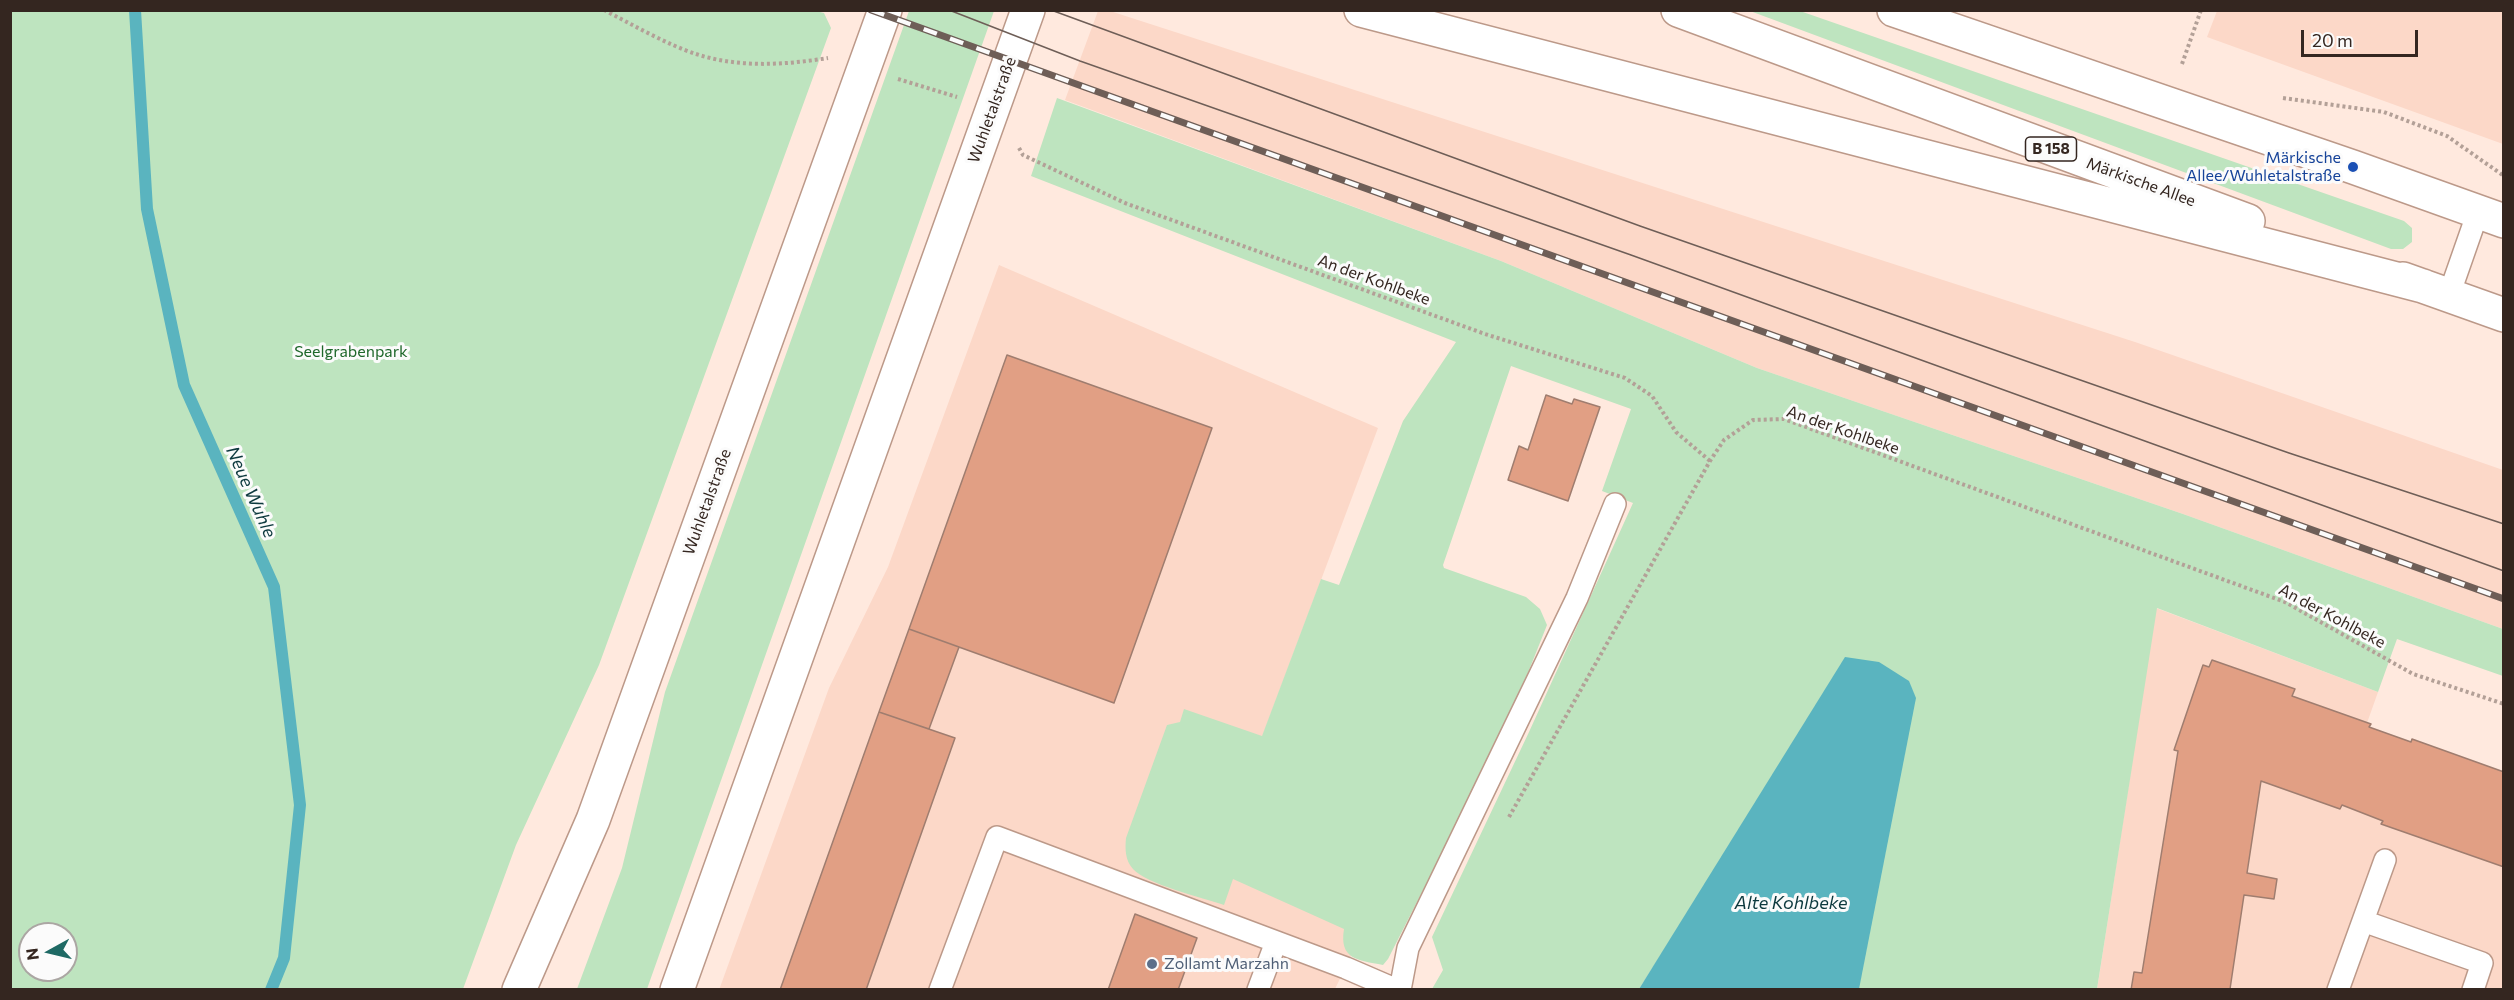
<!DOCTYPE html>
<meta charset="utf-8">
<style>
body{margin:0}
#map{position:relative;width:2514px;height:1000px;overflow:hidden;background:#ffe9de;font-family:Commissioner,sans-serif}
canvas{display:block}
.frame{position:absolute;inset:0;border:12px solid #342620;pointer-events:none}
.north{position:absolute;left:18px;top:922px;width:60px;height:60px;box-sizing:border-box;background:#fbfbfb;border:2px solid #aba6a3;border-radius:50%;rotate:262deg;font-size:16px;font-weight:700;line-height:24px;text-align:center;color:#342620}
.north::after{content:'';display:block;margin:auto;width:21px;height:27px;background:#1e6964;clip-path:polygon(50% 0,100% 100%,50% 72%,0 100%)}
.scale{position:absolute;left:2301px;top:30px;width:117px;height:27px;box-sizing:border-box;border:3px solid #342620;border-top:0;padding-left:8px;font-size:18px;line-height:21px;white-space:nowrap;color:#342620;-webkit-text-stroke:4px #fbfbfb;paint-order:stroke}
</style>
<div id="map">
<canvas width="2514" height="1000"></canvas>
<div class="frame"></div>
<div class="north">N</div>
<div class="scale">20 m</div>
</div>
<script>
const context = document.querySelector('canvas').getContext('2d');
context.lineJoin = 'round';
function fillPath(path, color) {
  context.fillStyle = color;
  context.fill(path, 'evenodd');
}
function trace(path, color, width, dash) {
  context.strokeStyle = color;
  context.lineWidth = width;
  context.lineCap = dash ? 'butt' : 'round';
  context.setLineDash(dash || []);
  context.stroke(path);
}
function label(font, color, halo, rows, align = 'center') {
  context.font = font + ' Commissioner,sans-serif';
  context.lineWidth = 6;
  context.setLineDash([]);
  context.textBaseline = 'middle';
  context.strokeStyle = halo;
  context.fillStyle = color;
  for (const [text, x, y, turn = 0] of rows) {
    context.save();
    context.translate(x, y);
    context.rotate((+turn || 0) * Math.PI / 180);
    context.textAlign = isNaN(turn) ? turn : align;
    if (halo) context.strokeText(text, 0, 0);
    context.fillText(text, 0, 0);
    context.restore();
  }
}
fillPath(new Path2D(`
 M1098,11H1110L2135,342L2503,470V629L2183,514L1757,368L1501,261L1065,100Z
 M2217,11H2503V144L2207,37Z
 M999,265L1378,428L1216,860L1360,937L1335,989L719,990L829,688L888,567Z
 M2156,608L2378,692L2367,723L2371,724L2369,727L2410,742L2412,739L2503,772V989L2097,990Z`), '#fcd8c8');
fillPath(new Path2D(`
 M816,11L824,13L831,28L599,665L516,845L463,989H11V11ZM30,934H66V970H30Z
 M909,11H994L647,989H577L622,868L665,692Z
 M1750,11H1800L2404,221L2412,228V242L2403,249H2391Z
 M1057,98L1501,261L1757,368L2183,514L2503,629V676L2397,639L2378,692L2157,608L2097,989L1859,990V987L1687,914L1639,989H1432L1443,970L1432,937L1529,732L1633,503L1602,491L1631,409L1511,366L1443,565L1444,568L1526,597L1540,609L1547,625L1508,723L1388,959L1383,965C1357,960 1339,959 1344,929L1233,879L1224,905C1203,898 1146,884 1133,869C1125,860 1125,849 1126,838L1167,725L1180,722L1184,709L1262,736L1321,579L1339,585L1403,421L1456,342L1031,176Z`), '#bee4bf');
fillPath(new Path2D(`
 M1845,657L1879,662L1909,681L1916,698L1859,989H1639Z`), '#5ab4bf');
trace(new Path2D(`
 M135,10L147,209L184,385L274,587L300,805L284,958L271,990`), '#5ab4bf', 12);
const building = new Path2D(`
 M1007,355L1212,428L1114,703L909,629Z
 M1546,395L1572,404L1574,399L1600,407L1568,501L1508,480L1519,446L1528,450Z
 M909,629L959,647L929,729L879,712Z
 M2212,660L2295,689L2292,696L2371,724L2369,727L2411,742L2412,739L2504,772V867L2381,824L2383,821L2342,805L2340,809L2261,781L2247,873L2277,879L2274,899L2244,895L2230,989L2232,990H2131L2134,972L2142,973L2178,751L2174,750L2203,665L2209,667Z
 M879,712L955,738L866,990H780Z
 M1135,914L1197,938L1178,990H1108Z`);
fillPath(building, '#e19f84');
trace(building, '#9f7d6f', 1.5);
const lane = new Path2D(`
 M2449,295L2478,212
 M2363,921L2482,963L2473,990
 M940,990L997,837L1346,968L1397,990
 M1258,990L1276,942
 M1400,990L1408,948L1577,598L1615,504
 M2338,990L2385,860`);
const secondary = new Path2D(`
 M519,990L593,820L885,10
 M677,990L1028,10`);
const primary = new Path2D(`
 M1361,10L2423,286
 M1678,10L2248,221
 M1894,10L2353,167L2504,221
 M2403,279L2504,315`);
trace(lane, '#bc9989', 24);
trace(secondary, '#bc9989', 36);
trace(primary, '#bc9989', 36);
trace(new Path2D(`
 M604,10C631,24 668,45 696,54C739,68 784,65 828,58
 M2182,64L2201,10
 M898,79L957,97
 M2283,98L2384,112L2447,136L2504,176
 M1019,148L1023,155L1125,203L1485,334L1625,378L1652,396L1676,432L1710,461
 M1509,817L1710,461L1724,440L1753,420L1784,419L2285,602L2413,674L2504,704`), '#b3a097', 4, [3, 3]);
trace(lane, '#fff', 21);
trace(secondary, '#fff', 33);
trace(primary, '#fff', 33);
trace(new Path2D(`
 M949,10L1080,61L1631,255L2504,571
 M1051,10L1640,226L2289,453L2504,524`), '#6e5e57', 1.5);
const rail = new Path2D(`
 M871,10L2504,599`);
trace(rail, '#6e5e57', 7);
trace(rail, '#fbfbfb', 4.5, [14]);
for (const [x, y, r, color] of [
 [2353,167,6,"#1a4fb4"],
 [1152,964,6,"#5c6f8a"]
]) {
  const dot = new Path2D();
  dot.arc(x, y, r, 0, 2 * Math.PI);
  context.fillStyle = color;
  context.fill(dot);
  trace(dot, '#fbfbfb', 2);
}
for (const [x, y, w] of [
 [2051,149,51]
]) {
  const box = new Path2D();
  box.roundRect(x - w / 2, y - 12, w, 24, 4.5);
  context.fillStyle = '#fbfbfb';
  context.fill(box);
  trace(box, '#342620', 1.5);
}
label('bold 15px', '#342620', null, [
 ["B 158",2051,149]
]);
label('16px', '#342620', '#fbfbfb', [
 ["Wuhletalstraße",992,110,-70],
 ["Märkische Allee",2141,182,20],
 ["An der Kohlbeke",1374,280,20],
 ["An der Kohlbeke",1843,430,19],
 ["Wuhletalstraße",707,502,-70],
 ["An der Kohlbeke",2332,616,28]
]);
label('16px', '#164399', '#fbfbfb', [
 ["Märkische",2341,158],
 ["Allee/Wuhletalstraße",2341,176]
], 'right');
label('16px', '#1e672a', '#fbfbfb', [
 ["Seelgrabenpark",351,352]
]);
label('16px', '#4e5e75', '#fbfbfb', [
 ["Zollamt Marzahn",1164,964]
], 'left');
label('italic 18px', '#0d393e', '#fbfbfb', [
 ["Neue Wuhle",251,492,66],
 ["Alte Kohlbeke",1791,903]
]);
</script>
